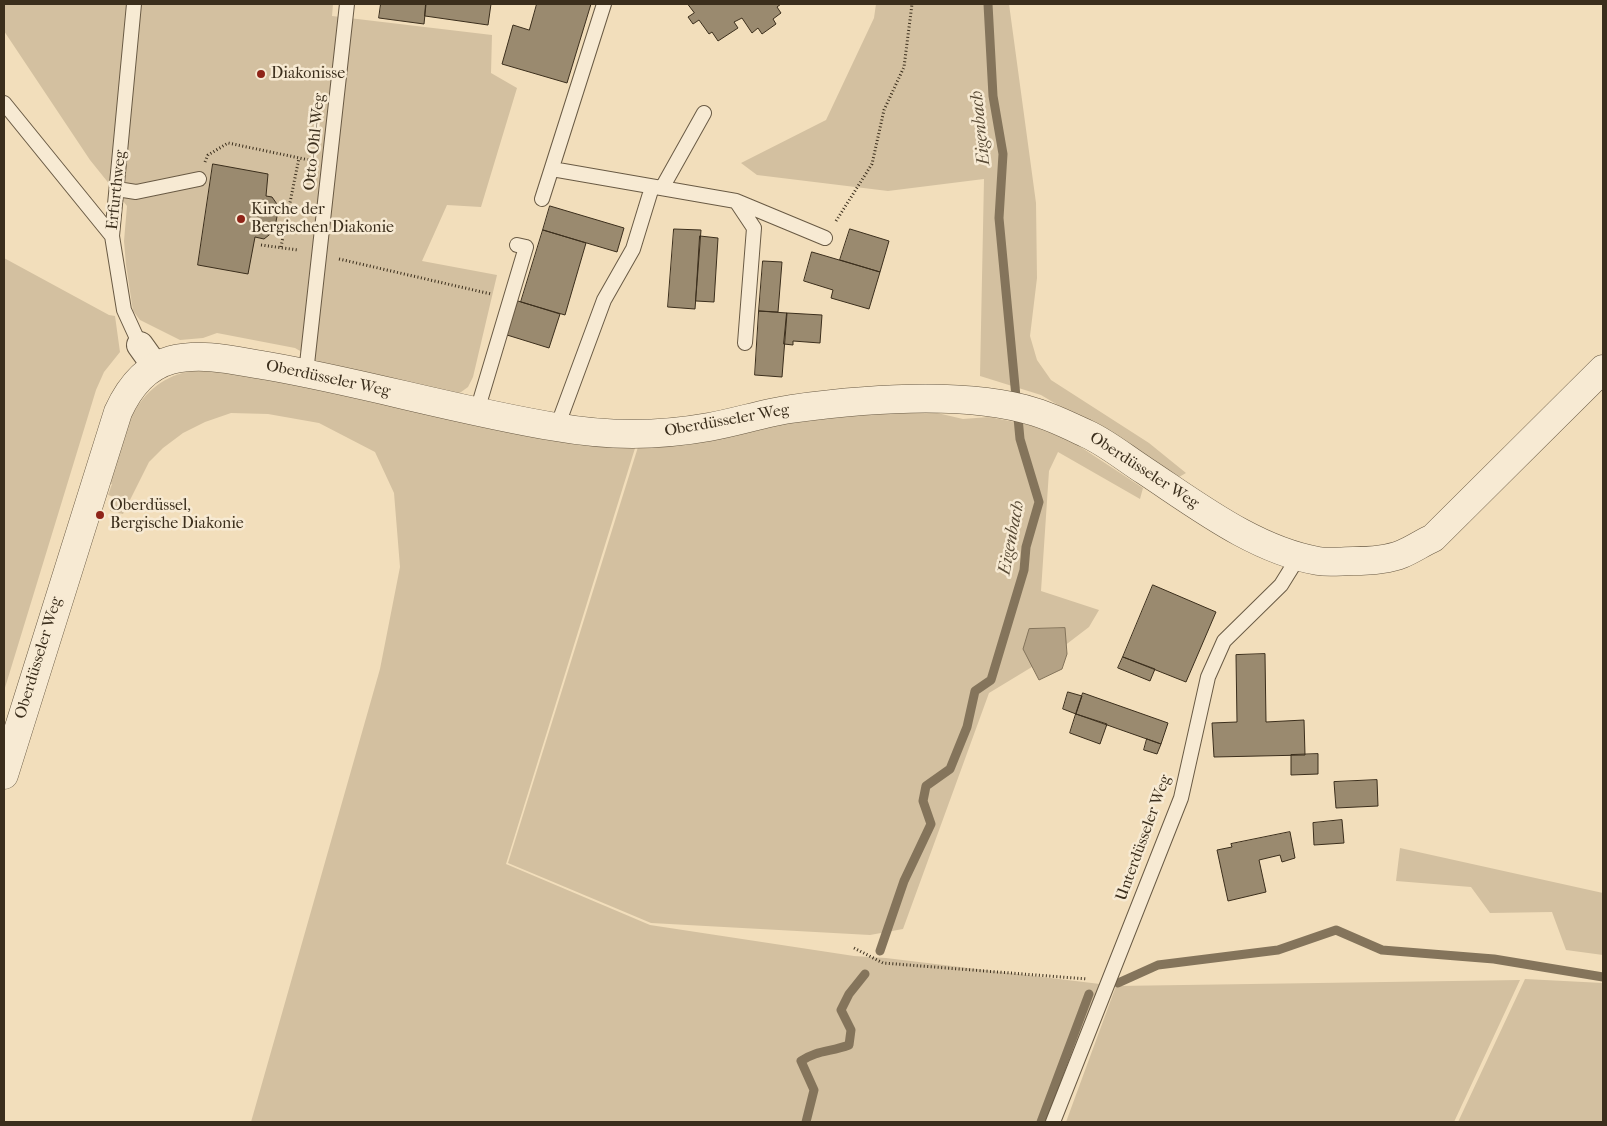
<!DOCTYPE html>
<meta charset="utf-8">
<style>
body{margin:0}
#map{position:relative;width:1607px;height:1126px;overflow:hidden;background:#f2debb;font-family:"IM FELL French Canon",serif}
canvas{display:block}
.frame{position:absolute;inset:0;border:5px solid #3b2e1c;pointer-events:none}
</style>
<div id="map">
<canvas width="1607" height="1126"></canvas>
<div class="frame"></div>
</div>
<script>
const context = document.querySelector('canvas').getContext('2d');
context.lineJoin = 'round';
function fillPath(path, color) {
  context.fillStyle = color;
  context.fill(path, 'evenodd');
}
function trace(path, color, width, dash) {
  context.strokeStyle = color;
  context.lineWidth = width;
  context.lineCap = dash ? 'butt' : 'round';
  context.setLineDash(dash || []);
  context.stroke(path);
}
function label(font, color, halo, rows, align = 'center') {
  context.font = font + ' "IM FELL French Canon",serif';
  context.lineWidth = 5;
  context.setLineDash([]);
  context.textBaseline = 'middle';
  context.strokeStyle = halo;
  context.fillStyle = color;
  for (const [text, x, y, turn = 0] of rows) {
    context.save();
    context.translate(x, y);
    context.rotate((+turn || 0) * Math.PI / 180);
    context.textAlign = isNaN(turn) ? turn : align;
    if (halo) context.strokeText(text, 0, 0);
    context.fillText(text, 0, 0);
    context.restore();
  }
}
fillPath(new Path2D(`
 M4,4H333L332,16L492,35L491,73L517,88L481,207L447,205L422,261L497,275L473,377L468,387L457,395L328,367L295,348L217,333L203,338L180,340L140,320L133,311L126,265L124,241L127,206L90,160L4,31Z
 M876,4H1009L1036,203L1037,278L1030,336L1037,360L1051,380L1149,443L1186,473L1179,477L1041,395L980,376L984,179L888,191L757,175L741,163L826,120L874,18Z
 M4,258L109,315L115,316L120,352L104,372L96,390L4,691Z
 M207,369L636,445L506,864L650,925L854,956L886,958L1100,984L1048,1122H251L380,669L400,567L394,493L375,452L319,423L268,414L231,413L205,422L183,433L163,448L149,462L123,514L110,511L114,497L108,495L112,484L107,482C126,426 137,373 207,369Z
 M920,409L963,419L989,417L1030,425L1073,442L1143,488L1140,499L1058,452L1049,471L1041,591L1099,610L1089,627L1055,653L989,693L903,929L870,935L651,923L508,863L638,447L783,423Z
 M1400,848L1603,893V955L1566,950L1552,912L1490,913L1471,887L1396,881Z
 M1525,979L1603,983V1122H1458Z
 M1520,980L1454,1122H1066L1116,986Z`), '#d3c0a0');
const water = new Path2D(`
 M1065,628L1067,654L1062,669L1039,680L1023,649L1029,629Z`);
fillPath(water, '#b4a285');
trace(water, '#84745b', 1);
trace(new Path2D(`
 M880,951L904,881L931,824L923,801L926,786L950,769L967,727L975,691L991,680L1024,570L1026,547L1039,502L1020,439L999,218L1003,154L993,96L988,4
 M1118,983L1158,965L1278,950L1336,930L1382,950L1494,959L1603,977
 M806,1122L814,1090L801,1061C817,1050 831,1052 849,1045L851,1030L841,1010L849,994L865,974
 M1041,1122L1089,994`), '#84745b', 9);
const building = new Path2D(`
 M381,4H426L424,24L379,18Z
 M426,4H491L488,25L425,16Z
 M537,4H591L567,83L502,64L513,25L529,30Z
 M688,4H781L777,7L781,13L773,19L776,24L762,34L758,28L752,33L742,18L734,22L738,28L718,41L712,32L709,34L699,20L693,24L688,17L694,13Z
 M213,164L268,174L266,196L272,197L279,207L274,231L264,239L255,237L248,274L198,265Z
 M550,206L624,228L617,252L543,230Z
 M674,229L701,230L695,309L668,307Z
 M850,229L889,241L880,272L840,260Z
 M543,230L586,243L565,315L521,302Z
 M700,236L718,238L714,302L696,301Z
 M812,252L880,272L869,309L831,298L833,290L804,281Z
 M763,261L782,262L778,312L759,311Z
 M518,301L560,314L549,348L507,335Z
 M759,311L787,313L782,377L755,375Z
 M787,313L822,315L820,343L793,341V345L784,344Z
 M1153,585L1216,612L1186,682L1123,657Z
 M1265,654L1266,722L1304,720L1305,755L1214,757L1212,723L1237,722L1236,655Z
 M1123,657L1155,669L1150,681L1118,668Z
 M1068,692L1082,696L1076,714L1063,709Z
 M1083,693L1168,723L1161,744L1076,714Z
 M1076,714L1107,724L1100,744L1070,733Z
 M1147,739L1161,744L1157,754L1144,750Z
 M1318,754V774L1291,775V755Z
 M1377,780L1378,806L1336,808L1334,782Z
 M1342,820L1344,843L1314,845L1313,823Z
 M1290,832L1295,858L1282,862L1280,855L1259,860L1266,892L1228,901L1217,850L1232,847L1231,844Z`);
fillPath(building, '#9a8a6f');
trace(building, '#3b2e1c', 1);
const service = new Path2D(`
 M134,4L112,236L124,310L140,345
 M4,103L112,236
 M552,169L736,201L825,238
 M662,188L704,113
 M117,189L136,192L199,179
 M542,199L604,4
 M736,201L754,228L745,343
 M306,373L347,4
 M477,411L526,247L517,245
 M557,427L604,300L633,249L652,187
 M1053,1122L1181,798L1208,677L1224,641L1281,585L1299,556`);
const minor = new Path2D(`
 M140,345L155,366`);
const tertiary = new Path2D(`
 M4,775L118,412C129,388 145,367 171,360C203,352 236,361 268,366C365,383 459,411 556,427C606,436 659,436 709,427C737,422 764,413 791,409C864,399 964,390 1035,412C1052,417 1070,426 1087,434C1107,443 1126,459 1145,471C1198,506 1255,550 1318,561C1330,563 1342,561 1353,561C1369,561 1387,560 1402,554C1412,550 1422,543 1433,538L1603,369`);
trace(service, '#695a44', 16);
trace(minor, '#695a44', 28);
trace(tertiary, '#695a44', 29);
trace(new Path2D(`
 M205,162L208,155L228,143L309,160
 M836,221L872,164L884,110L904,67L912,4
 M261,245L298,250
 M281,247L299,158
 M339,259L491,294
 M854,948L883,963L1087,979`), '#3b2e1c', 3, [1, 2.5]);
trace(service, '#f7ead3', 14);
trace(minor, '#f7ead3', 26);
trace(tertiary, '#f7ead3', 28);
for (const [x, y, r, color] of [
 [261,74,5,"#8f2418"],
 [241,219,5,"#8f2418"],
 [100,515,5,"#8f2418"]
]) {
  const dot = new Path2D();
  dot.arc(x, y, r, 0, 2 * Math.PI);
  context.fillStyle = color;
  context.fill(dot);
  trace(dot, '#f7ead3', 2);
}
label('16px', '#3b2e1c', '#f7ead3', [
 ["Diakonisse",271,74],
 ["Kirche der",251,210],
 ["Bergischen Diakonie",251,228],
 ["Oberdüssel,",110,506],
 ["Bergische Diakonie",110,524]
], 'left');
label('16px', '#3b2e1c', '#f7ead3', [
 ["Otto-Ohl-Weg",315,142,-84],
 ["Erfurthweg",117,190,-84],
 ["Oberdüsseler Weg",328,379,12],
 ["Oberdüsseler Weg",727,421,-10],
 ["Oberdüsseler Weg",1144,471,33],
 ["Oberdüsseler Weg",39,658,-73],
 ["Unterdüsseler Weg",1144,838,-70]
]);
label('italic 18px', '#594b36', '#f7ead3', [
 ["Eigenbach",981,128,-96],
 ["Eigenbach",1012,538,-79]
]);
</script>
